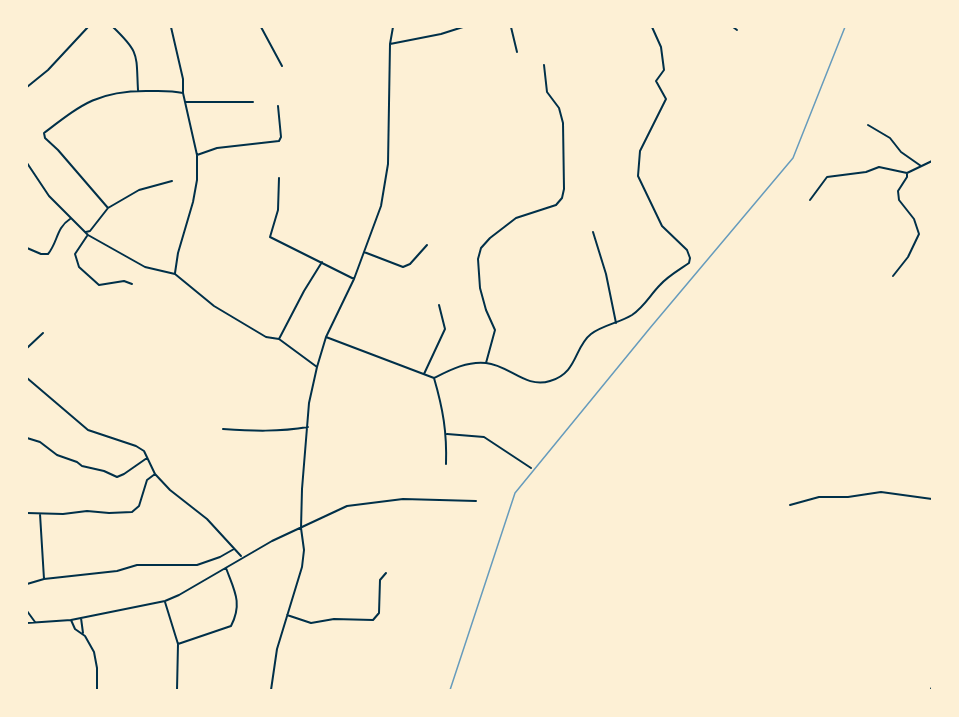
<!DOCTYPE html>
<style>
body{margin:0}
#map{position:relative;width:959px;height:717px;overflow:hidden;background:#fdf0d5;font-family:"PT Sans",sans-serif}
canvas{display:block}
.frame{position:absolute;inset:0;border:28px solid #fdf0d5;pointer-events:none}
</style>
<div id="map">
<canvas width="959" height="717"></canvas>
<div class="frame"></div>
</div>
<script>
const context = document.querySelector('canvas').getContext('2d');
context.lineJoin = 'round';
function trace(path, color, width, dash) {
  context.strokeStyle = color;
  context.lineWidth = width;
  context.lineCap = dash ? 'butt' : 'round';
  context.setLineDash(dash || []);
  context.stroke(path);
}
trace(new Path2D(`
 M450,690L515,493L650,328L793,158L845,27`), '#669bbc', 1.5);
trace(new Path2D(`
 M113,27C140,53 136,54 138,90
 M171,27L183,79V93L197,155V180L193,202L178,253L175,273
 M261,27L282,66
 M511,27L517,52
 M733,27L737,30
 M390,44L441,34L463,27
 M27,87L48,70L88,27
 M186,102H253
 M868,125L890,138L901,152L921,166
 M197,155L217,148L279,141L281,137L278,106
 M27,163L49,196L88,235L145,267L175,274L214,306L266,337L279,339L317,367
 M279,178L278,210L270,237L354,279
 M810,200L827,177L866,172L879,167L907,173L932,161
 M108,208L58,150L45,138L44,133C81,105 97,91 146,91C159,91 170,90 183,93
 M86,232L90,231L108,208L139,190L172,181
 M593,232L606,274L616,323
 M87,236L75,254L79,267L99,285L124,281L132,284
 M27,248L41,254H48C58,242 56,228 70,219
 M364,252L403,267L410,264L427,245
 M893,276L908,257L919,234L914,219L899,200L898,191L907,177V173
 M326,337L434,378C443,409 447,432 446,464
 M279,339L304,291L322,262
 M27,348L43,333
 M486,363L495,330L486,310L480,288L478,259L481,248L490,238L516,218L556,205L562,198L564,189L563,123L559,108L547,92L544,65
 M424,374L445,329L439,305
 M27,378L88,430L136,446L144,451L155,474L170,490L207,519L241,556
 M434,378C450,370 467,361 486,363C509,365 526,389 550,381C578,373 574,347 591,334C603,325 619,323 632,315C645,306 650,295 660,285C668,276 679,270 689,263L690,258L687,250L662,226L638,176L640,151L666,99L656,81L664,70L661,47L652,27
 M223,429C252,431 279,432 308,427
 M447,434L484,437L531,468
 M27,438L40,442L57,455L77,462L82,466L104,471L117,477L124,474L147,458
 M790,505L819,497H848L881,492L932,499
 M27,513L63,514L87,511L109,513L132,512L139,506L147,480L155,474
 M40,514L44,579
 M27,584L44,579L117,571L137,565H197L220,557L234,549
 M165,602L178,644L177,690
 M27,611L35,622
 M287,615L311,623L334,619L373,620L379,613L380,580L386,573
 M81,618L83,633
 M71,620L75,629L85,636L94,652L97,668V690
 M27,623L71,620L165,601L179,595L272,541L347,506L403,499L476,501
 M178,644L231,626C243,603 234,590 226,568
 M271,690L277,649L302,567L304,550L301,528L302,489L309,403L317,367L326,337L354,279L381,206L388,164L390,44L393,27`), '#003049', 2);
trace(new Path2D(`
 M932,690V689`), '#003049', 4);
</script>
